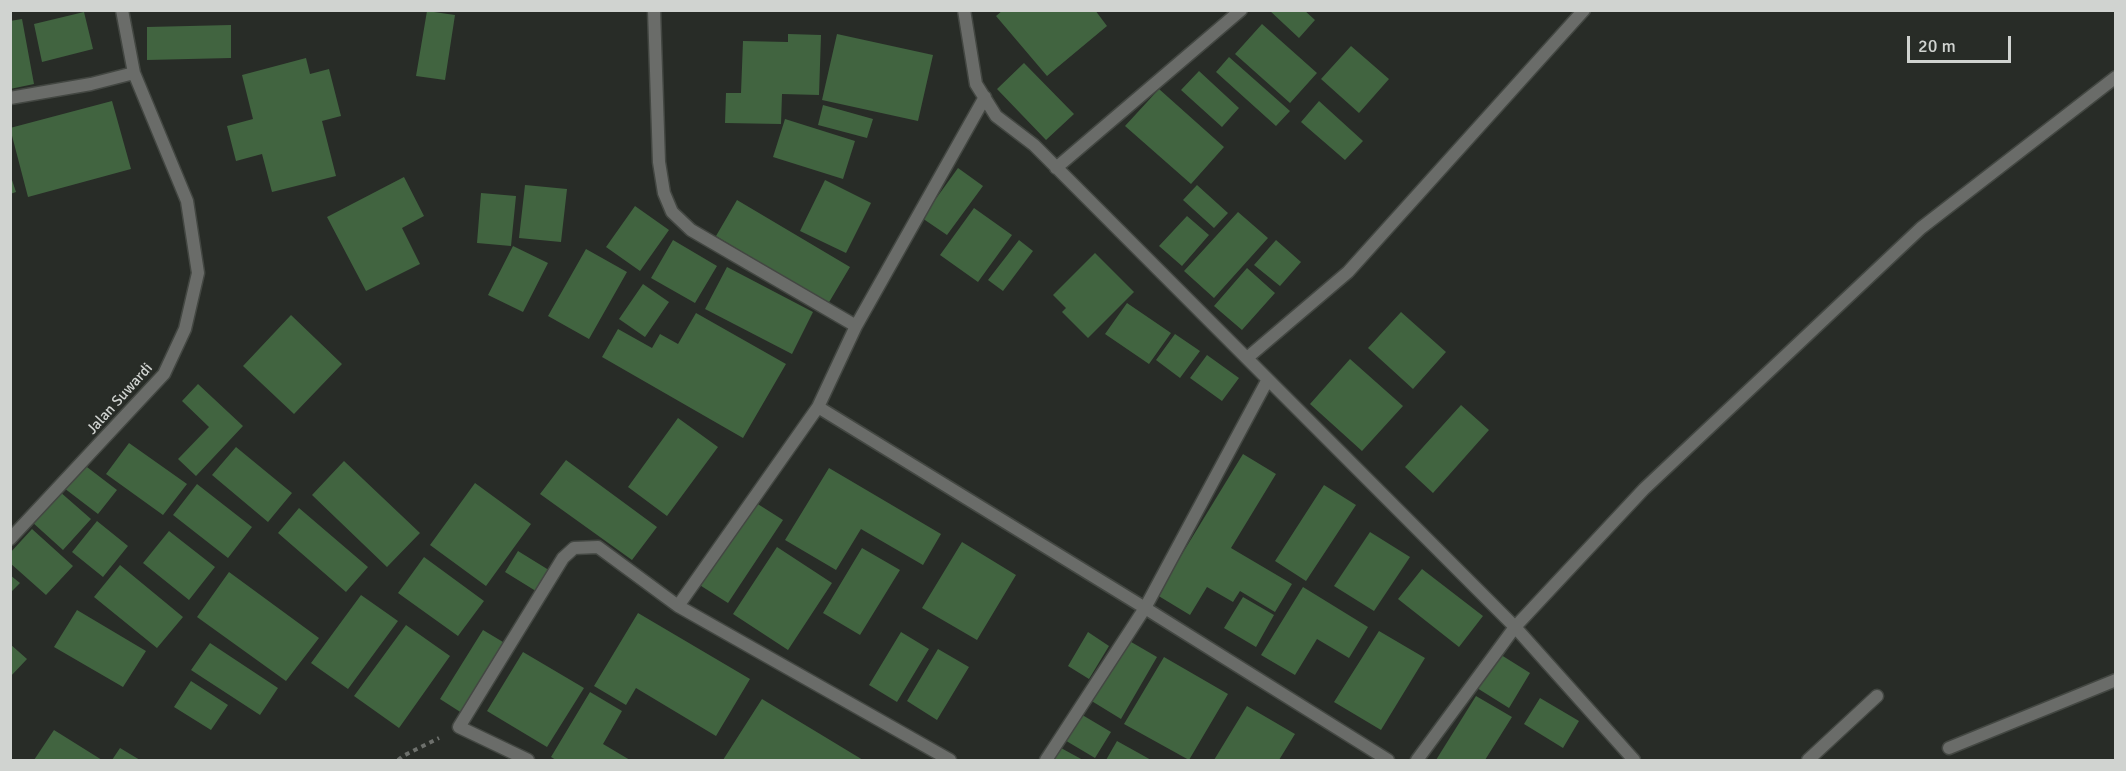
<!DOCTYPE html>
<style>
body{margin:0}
#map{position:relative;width:2126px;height:771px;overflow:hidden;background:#282c27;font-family:Signika,sans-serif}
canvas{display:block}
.frame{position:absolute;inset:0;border:12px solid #d0d3d0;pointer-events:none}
.scale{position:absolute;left:1907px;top:36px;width:104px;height:27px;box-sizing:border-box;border:3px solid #d0d3d0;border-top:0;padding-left:8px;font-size:18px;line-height:21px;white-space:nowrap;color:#d0d3d0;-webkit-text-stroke:4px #282c27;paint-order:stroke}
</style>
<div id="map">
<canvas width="2126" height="771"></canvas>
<div class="frame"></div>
<div class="scale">20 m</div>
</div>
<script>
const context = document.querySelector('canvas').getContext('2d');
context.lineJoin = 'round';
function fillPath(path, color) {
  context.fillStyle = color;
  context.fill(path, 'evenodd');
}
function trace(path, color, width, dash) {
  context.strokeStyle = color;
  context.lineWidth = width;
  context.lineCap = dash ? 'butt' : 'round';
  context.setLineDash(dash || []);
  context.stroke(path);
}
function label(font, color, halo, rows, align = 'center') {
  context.font = font + ' Signika,sans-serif';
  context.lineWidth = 5;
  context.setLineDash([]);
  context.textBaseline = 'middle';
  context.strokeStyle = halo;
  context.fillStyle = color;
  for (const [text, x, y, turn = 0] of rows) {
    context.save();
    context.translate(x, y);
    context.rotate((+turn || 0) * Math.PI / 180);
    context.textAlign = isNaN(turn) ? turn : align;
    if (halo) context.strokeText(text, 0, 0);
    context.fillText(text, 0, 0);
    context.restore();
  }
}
fillPath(new Path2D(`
 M1003,10H1095L1107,26L1047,76L996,16Z
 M1269,10H1304L1315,20L1299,38Z
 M427,11L455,15L445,80L416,76Z
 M84,12L93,49L42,62L34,24Z
 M22,19L34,84L10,89V21Z
 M1262,24L1317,73L1290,103L1235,54Z
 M231,25V58L147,60V27Z
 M788,34L821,35L819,95L782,94L781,124L725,123L726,93H741L743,41L788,42Z
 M837,34L933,55L918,121L822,100Z
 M1351,46L1389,79L1359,113L1321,79Z
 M1229,57L1290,111L1276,126L1216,72Z
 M306,58L310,74L329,69L341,116L322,121L336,176L272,192L262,154L236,161L227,126L253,119L242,75Z
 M1024,63L1074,114L1046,140L997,89Z
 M1199,71L1239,108L1222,127L1181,90Z
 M1159,89L1224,147L1191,184L1125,126Z
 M112,101L131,169L28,197L10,128Z
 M1319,101L1363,141L1345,160L1301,122Z
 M823,105L873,119L867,138L818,125Z
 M785,119L855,141L843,179L773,157Z
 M958,168L983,186L947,235L922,218Z
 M10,174L16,192L10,194Z
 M404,177L424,216L402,228L420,264L366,291L327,217Z
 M825,180L871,203L846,253L800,231Z
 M525,185L567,189L561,242L519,238Z
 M1197,185L1228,213L1214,228L1183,200Z
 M481,193L516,196L511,246L477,243Z
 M737,200L850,267L828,304L716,236Z
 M635,206L669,230L640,271L606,247Z
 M974,208L1012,235L978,282L940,255Z
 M1238,212L1268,238L1214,298L1184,271Z
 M1187,216L1209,235L1182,266L1159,246Z
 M673,240L717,266L695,303L651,278Z
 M1019,240L1033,251L1003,291L988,280Z
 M1276,240L1301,262L1280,286L1254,265Z
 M513,246L548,263L523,312L488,295Z
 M586,249L627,272L589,339L548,316Z
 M1095,253L1134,292L1088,338L1062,312L1066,308L1053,295Z
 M727,267L813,312L792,354L705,309Z
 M1247,268L1275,293L1242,330L1214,306Z
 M643,284L669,302L645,337L619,319Z
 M1127,303L1171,333L1149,364L1105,334Z
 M1401,312L1446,352L1413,389L1368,348Z
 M696,313L786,364L743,438L602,357L618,329L652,348L660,334L678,344Z
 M291,315L342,364L294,414L243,366Z
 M1175,334L1200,351L1180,378L1156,360Z
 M1207,355L1239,378L1222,401L1190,378Z
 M1350,359L1403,406L1362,451L1310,404Z
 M198,384L243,426L196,476L178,459L209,427L182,401Z
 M1461,405L1489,430L1433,493L1405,467Z
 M678,418L718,447L667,516L628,487Z
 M129,443L187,484L163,515L106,474Z
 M236,447L292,493L268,522L212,475Z
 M1243,454L1276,474L1231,548L1292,584L1275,612L1240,591L1233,602L1207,587L1190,615L1157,595Z
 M566,460L657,527L632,560L540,494Z
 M344,461L420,533L387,567L312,495Z
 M83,464L117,490L98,514L64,488Z
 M829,468L941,534L923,565L861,529L836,570L785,540Z
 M475,483L531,524L486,586L430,545Z
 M197,484L252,527L228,558L173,515Z
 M1324,485L1356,505L1306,581L1275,561Z
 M59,491L91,519L63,550L32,522Z
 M753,501L783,520L728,603L698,584Z
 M299,508L368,567L346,592L278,533Z
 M97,521L128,546L103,577L72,552Z
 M32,529L73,566L46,595L10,563V553Z
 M169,531L215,567L189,600L143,563Z
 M1370,532L1410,557L1374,611L1334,586Z
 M962,542L1016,575L977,640L922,608Z
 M777,547L832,583L788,650L733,614Z
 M862,548L900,570L860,635L823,613Z
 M518,551L552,572L539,593L505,572Z
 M424,557L484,601L458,636L398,593Z
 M120,565L183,617L157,648L94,597Z
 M1422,569L1483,616L1459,647L1398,599Z
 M229,572L319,638L286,681L197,617Z
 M10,575L20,583L10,593Z
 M1303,587L1368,627L1349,658L1317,639L1295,675L1261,655Z
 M361,595L398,621L348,689L311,663Z
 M1243,597L1274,615L1256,647L1224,628Z
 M77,610L146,651L123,687L54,647Z
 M638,613L750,679L716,736L636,688L626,705L594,686Z
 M406,625L450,656L399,728L354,696Z
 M483,630L508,645L465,715L440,699Z
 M1379,631L1425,658L1381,730L1334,702Z
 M901,632L929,649L897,702L869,685Z
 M1088,632L1109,646L1089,679L1068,666Z
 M1126,639L1157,657L1121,719L1090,700Z
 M210,643L278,688L260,715L191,670Z
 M10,644L27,659L10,677Z
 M938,649L969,667L937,720L907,701Z
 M523,652L584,688L547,747L487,711Z
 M1498,653L1530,673L1509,708L1477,688Z
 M1164,657L1228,694L1189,760L1124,724Z
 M191,681L228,705L211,730L174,707Z
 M590,692L622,711L603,744L630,760H556L551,757Z
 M1476,696L1512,717L1485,760H1436Z
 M1540,698L1579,721L1563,748L1524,724Z
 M762,699L825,737L863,760H723Z
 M1247,706L1295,734L1279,760H1214Z
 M1079,713L1111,732L1095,758L1063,739Z
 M54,730L102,760H34Z
 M1117,741L1144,756L1151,760H1106Z
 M120,748L140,760H112Z
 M1061,748L1083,760H1054Z`), '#416440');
const street = new Path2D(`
 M654,10L659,162L664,193L672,212L691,230L856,326
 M964,10L976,84L996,116L1034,145L1515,627L1634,760
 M10,98L91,84L134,73
 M1056,168L1241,10
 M1247,358L1348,272L1584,10
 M818,407L1145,608L1388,760
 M10,539L164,374L185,329L198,273L187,201L134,73L122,10
 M1949,748L2116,680
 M528,760L459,727L563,558L574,548L598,547L678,606
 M950,760L678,606L818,407L856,326L985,97
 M1046,760L1145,608L1267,381
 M1417,760L1515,627L1644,489L1921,228L2116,77
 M1808,760L1877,696`);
trace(street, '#434742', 15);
trace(new Path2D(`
 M398,760L403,756L439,738`), '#6d706c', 4, [4.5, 4.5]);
trace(street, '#6a6c69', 12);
label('15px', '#d0d3d0', '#282c27', [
 ["Jalan Suwardi",120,399,-48]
]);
</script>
